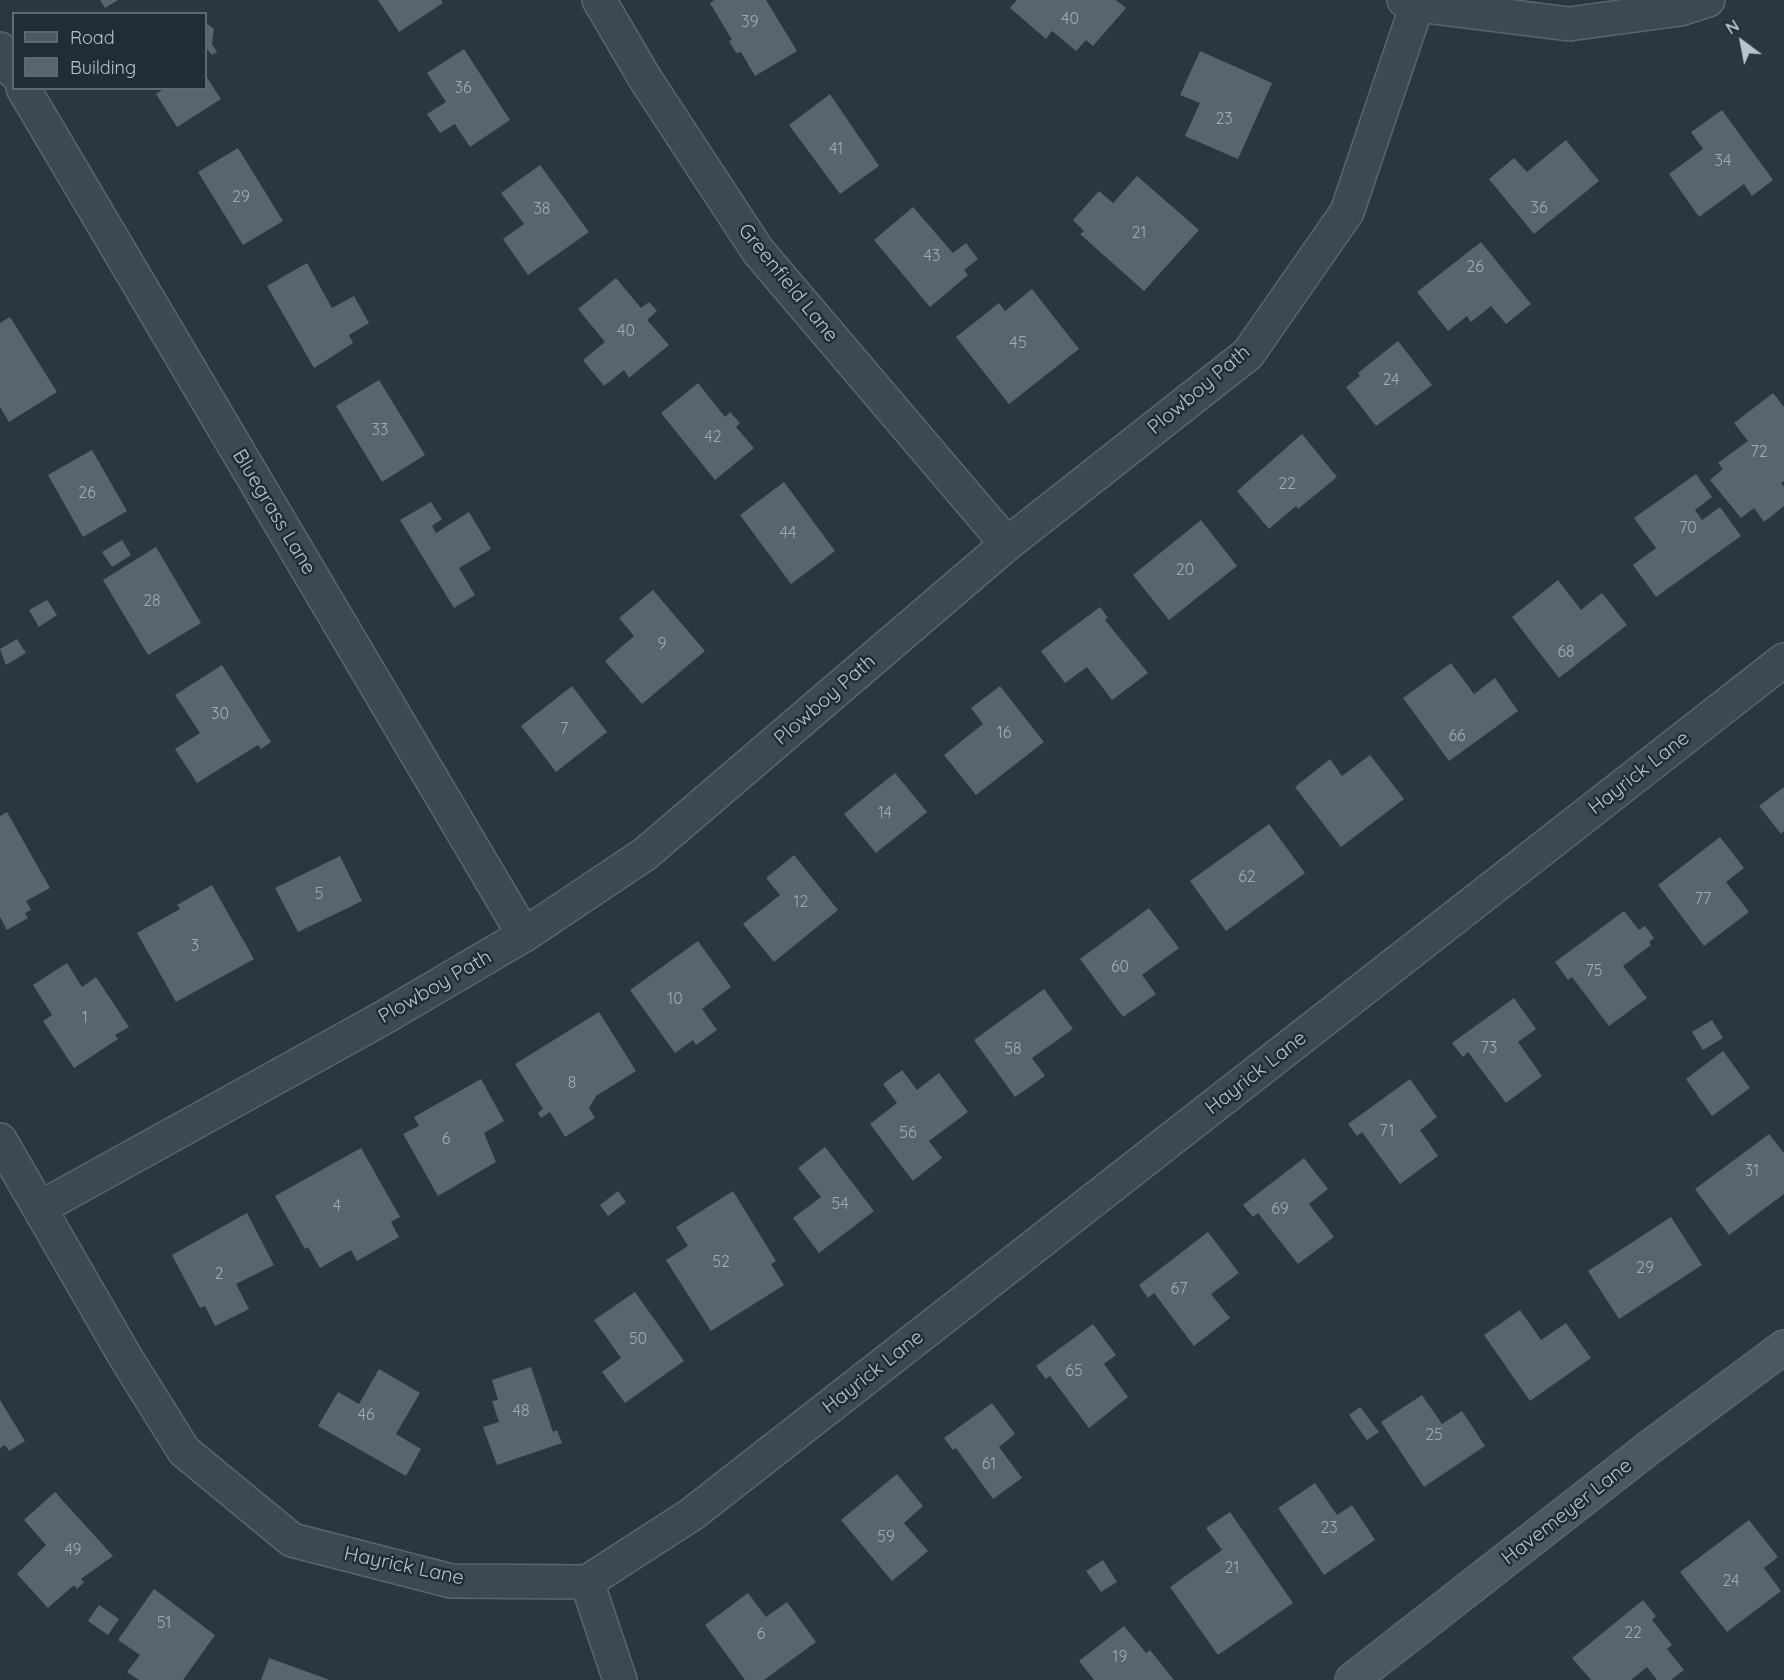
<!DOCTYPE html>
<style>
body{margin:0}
#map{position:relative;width:1784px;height:1680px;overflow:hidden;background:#293740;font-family:Quicksand,sans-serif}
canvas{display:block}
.legend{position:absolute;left:12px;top:12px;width:195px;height:78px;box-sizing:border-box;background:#212d35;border:2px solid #5e6971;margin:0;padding:8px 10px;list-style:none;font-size:18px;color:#b9c3ca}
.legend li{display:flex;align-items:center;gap:12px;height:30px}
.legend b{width:30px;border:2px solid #5e6971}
.north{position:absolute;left:1712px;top:12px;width:60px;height:60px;-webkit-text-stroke:4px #212d35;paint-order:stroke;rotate:328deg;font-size:16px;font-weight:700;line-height:24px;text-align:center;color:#b9c3ca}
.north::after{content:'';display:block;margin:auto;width:21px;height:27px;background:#b9c3ca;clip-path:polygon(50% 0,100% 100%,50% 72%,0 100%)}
</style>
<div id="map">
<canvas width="1784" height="1680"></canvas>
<ul class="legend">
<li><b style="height:8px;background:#4b5863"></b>Road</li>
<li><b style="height:16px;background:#57656f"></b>Building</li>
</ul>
<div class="north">N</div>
</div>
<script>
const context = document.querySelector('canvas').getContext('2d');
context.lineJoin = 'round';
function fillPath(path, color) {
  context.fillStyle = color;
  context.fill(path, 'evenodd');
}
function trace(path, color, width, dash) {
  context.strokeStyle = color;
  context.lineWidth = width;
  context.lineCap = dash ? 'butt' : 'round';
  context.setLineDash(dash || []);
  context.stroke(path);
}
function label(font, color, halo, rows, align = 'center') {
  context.font = font + ' Quicksand,sans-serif';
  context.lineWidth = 5;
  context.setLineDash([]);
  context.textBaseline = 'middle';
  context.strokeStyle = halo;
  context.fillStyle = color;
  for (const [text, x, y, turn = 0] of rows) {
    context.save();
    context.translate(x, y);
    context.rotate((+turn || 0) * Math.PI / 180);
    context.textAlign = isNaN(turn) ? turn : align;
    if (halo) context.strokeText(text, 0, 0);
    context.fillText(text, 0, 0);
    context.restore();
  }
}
fillPath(new Path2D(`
 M100,0H118L105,8Z
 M378,0H441L443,3L399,32Z
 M715,0H766L797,51L755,76L741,52L736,53L729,41L732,40L710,3Z
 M1017,0H1116L1126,8L1093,46L1086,40L1076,51L1052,31L1046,39L1010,8Z
 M206,23L214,29L212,44L217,52L212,55L206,48Z
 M464,49L510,120L470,147L455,124L440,133L427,114L446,102L427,73Z
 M1200,51L1272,83L1238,159L1185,136L1200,103L1180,95Z
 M206,76L221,99L177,127L156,94L165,88H206Z
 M830,94L879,166L840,194L789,125Z
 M1722,110L1773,180L1752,196L1744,184L1699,217L1669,174L1703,149L1691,132Z
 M1566,140L1599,181L1534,234L1489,179L1514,158L1527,172Z
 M238,148L283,221L243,245L198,172Z
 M540,165L589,232L528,275L503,239L524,224L501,193Z
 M1137,176L1199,230L1144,291L1080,234L1084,231L1073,220L1099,191L1113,203Z
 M913,207L953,253L966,243L978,259L964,270L968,275L930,307L874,240Z
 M1481,242L1531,304L1506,324L1491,306L1471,322L1467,316L1448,331L1417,292Z
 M307,263L332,308L354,296L369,323L349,335L353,343L314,368L267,286Z
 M616,278L641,308L649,302L657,311L647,320L669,345L629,378L624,370L604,386L583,360L605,342L578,309Z
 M1032,289L1079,349L1009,404L956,337L999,303L1005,311Z
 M10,317L57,392L9,422L0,407V323Z
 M1398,341L1432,385L1376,426L1346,387L1360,376L1358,373Z
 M379,380L425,455L382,482L336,406Z
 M698,383L725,417L730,412L740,423L736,427L754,448L715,480L661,413Z
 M1773,393L1784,407V481L1781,483L1784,487V506L1764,522L1754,508L1741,518L1710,480L1723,469L1718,463L1748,441L1734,423Z
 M1302,434L1337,477L1298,509L1296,506L1269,529L1237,491Z
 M92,450L127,511L83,537L48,475Z
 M1696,474L1712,497L1695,510L1702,520L1720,507L1741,536L1656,597L1633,565L1656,548L1634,518Z
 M784,482L835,551L791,584L740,515Z
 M431,502L442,519L432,526L436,533L469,512L491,549L459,568L475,595L454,608L400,520Z
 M1201,520L1237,566L1169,620L1133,575Z
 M122,540L131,555L112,567L102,552Z
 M156,547L201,623L148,655L103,580Z
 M1558,580L1581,610L1602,593L1627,625L1559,678L1512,617Z
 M653,590L705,651L642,704L605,661L634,636L619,618Z
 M47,600L57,615L39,627L29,610Z
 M1100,607L1108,618L1105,620L1148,673L1112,700L1087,667L1065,683L1041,651Z
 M17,639L26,653L6,665L0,649Z
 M1451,663L1474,694L1495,678L1518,711L1449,761L1403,698Z
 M222,665L271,742L261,749L258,745L197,783L175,749L200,733L175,695Z
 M572,686L607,732L556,772L521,726Z
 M1000,686L1044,742L976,795L944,755L983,724L971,708Z
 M1370,755L1404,799L1341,847L1295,787L1330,759L1342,776Z
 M895,773L927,812L876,853L844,814Z
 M1784,787V831L1781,834L1759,806Z
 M7,812L50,888L26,901L31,910L25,913L28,918L7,930L0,917V816Z
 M1269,824L1305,873L1226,931L1190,881Z
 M1720,837L1744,868L1726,882L1749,912L1704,946L1658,885Z
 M794,855L838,910L774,962L743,924L780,895L766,878Z
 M340,856L362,901L298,932L275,888Z
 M212,885L254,959L176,1002L137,933L180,909L177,905Z
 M1149,908L1179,948L1142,975L1156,994L1123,1017L1080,959Z
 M1624,911L1639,930L1645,926L1654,938L1649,942L1651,945L1623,966L1647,998L1609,1026L1572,977L1568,980L1555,962Z
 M698,941L731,987L702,1009L717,1030L696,1045L693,1040L675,1053L630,990Z
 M67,963L82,987L96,977L129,1027L115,1035L118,1039L74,1068L43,1021L52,1015L33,985Z
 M1044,989L1073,1029L1032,1058L1045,1076L1015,1097L974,1040Z
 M1514,998L1536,1029L1518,1042L1542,1076L1506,1103L1468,1052L1463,1057L1452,1043Z
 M599,1012L636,1071L596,1096L589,1108L595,1118L565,1137L550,1112L541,1118L538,1113L543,1109L515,1064Z
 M1712,1020L1723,1038L1703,1050L1692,1032Z
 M1723,1051L1750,1088L1712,1116L1686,1079Z
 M902,1070L917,1090L939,1073L968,1112L929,1141L942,1158L913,1181L870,1124L897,1103L883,1084Z
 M481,1079L504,1121L484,1133L496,1162L438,1196L403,1134L419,1126L414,1117Z
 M1410,1079L1437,1117L1420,1130L1438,1156L1400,1184L1362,1132L1357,1136L1348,1124Z
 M1769,1134L1784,1153V1194L1729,1235L1695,1189Z
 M825,1147L874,1211L819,1253L793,1218L821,1197L798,1168Z
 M361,1148L400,1217L391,1222L399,1237L357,1261L351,1250L320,1268L308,1247L305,1249L275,1196Z
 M1304,1158L1328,1189L1309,1204L1334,1237L1298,1264L1258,1213L1253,1217L1243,1205Z
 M618,1191L626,1202L608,1216L600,1205Z
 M733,1191L776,1261L771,1264L784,1285L711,1331L666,1260L688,1246L676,1227Z
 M247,1213L274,1265L236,1284L249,1309L215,1326L205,1306L200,1308L172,1255Z
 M1671,1217L1702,1265L1619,1319L1588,1271Z
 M1208,1232L1239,1273L1211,1294L1230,1318L1194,1346L1154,1293L1148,1298L1139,1285Z
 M635,1292L684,1361L625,1403L602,1372L621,1358L594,1320Z
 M1520,1310L1541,1340L1566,1323L1591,1358L1530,1401L1484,1335Z
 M1093,1324L1116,1355L1104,1364L1128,1397L1089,1428L1050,1376L1046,1379L1036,1366Z
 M531,1367L553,1432L557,1430L562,1443L497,1465L483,1427L499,1422L492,1401L498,1400L492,1380Z
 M379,1369L420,1393L396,1434L421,1449L406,1476L318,1426L338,1392L359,1404Z
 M1422,1395L1442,1424L1462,1411L1485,1446L1424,1487L1381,1422Z
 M0,1400L25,1441L9,1451L5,1445L0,1448Z
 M992,1403L1015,1434L999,1447L1022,1478L993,1499L956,1448L953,1450L944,1438Z
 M1360,1407L1379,1432L1367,1440L1349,1415Z
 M897,1474L923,1506L904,1523L928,1551L892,1581L841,1520Z
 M1315,1483L1337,1515L1352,1505L1375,1540L1324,1575L1278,1508Z
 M55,1492L113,1556L81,1579L84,1582L77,1589L74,1585L48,1608L17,1574L46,1545L24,1520Z
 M1230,1512L1293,1603L1218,1655L1170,1587L1222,1550L1206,1528Z
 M1749,1520L1778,1557L1764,1568L1781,1591L1727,1632L1680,1572Z
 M1103,1560L1117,1582L1101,1592L1086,1571Z
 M154,1589L215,1635L183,1680H139L127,1672L140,1655L118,1640Z
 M748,1593L766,1617L787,1602L816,1642L764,1680H745L705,1625Z
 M1643,1600L1656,1616L1652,1620L1672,1645L1667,1649L1684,1670L1671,1680H1657L1647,1667L1631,1680H1591L1572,1658Z
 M99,1605L119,1619L108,1635L88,1621Z
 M1124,1626L1146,1653L1150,1650L1174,1680H1094L1079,1661Z
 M269,1658L330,1680H261Z`), '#57656f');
const street = new Path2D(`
 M599,0L646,80L758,251L1007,544
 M1404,0L1417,5L1569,24L1680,9L1708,0
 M0,49L14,72
 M23,88L524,935
 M0,1140L126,1358L184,1451L292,1540L451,1581L587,1582L692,1514L1784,660
 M40,1208L383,1018L524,935L645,854L1007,544L1248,354L1347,212L1417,5
 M587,1582L620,1680`);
const secondary = new Path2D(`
 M1352,1680L1650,1447L1784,1347`);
trace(street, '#5a666d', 36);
trace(secondary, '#5a666d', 36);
trace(street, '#3d4850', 33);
trace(secondary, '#4b5863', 33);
label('16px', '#a0acb3', null, [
 ["40",1070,19],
 ["39",750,22],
 ["36",463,88],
 ["23",1224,119],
 ["41",836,149],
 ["34",1723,161],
 ["29",241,197],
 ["36",1539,208],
 ["38",542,209],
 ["21",1139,233],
 ["43",932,256],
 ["26",1475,267],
 ["40",626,331],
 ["45",1018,343],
 ["24",1391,380],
 ["33",380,430],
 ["42",713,437],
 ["72",1759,452],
 ["22",1287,484],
 ["26",87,493],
 ["70",1688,528],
 ["44",788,533],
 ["20",1185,570],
 ["28",152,601],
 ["9",662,644],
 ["68",1566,652],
 ["30",220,714],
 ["7",564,729],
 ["16",1004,733],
 ["66",1457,736],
 ["14",885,813],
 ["62",1247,877],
 ["5",319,894],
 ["77",1703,899],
 ["12",801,902],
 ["3",195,946],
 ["60",1120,967],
 ["75",1594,971],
 ["10",675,999],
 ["1",85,1018],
 ["73",1489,1048],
 ["58",1013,1049],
 ["8",572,1083],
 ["71",1387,1131],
 ["56",908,1133],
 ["6",446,1139],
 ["31",1752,1171],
 ["54",840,1204],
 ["4",337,1206],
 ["69",1280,1209],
 ["52",721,1262],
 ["29",1645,1268],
 ["2",219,1274],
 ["67",1179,1289],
 ["50",638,1339],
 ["65",1074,1371],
 ["48",521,1411],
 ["46",366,1415],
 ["25",1434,1435],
 ["61",989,1464],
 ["23",1329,1528],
 ["59",886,1537],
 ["49",73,1550],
 ["21",1232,1568],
 ["24",1731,1581],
 ["51",164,1623],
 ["22",1633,1633],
 ["6",761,1634],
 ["19",1120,1657]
]);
label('20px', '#b9c3ca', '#212d35', [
 ["Greenfield Lane",788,283,51],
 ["Plowboy Path",1199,390,-40],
 ["Bluegrass Lane",274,512,59],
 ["Plowboy Path",825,700,-41],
 ["Hayrick Lane",1639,773,-38],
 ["Plowboy Path",435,987,-30],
 ["Hayrick Lane",1256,1073,-38],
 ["Hayrick Lane",873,1372,-38],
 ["Havemeyer Lane",1567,1512,-38],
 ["Hayrick Lane",404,1566,12]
]);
</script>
